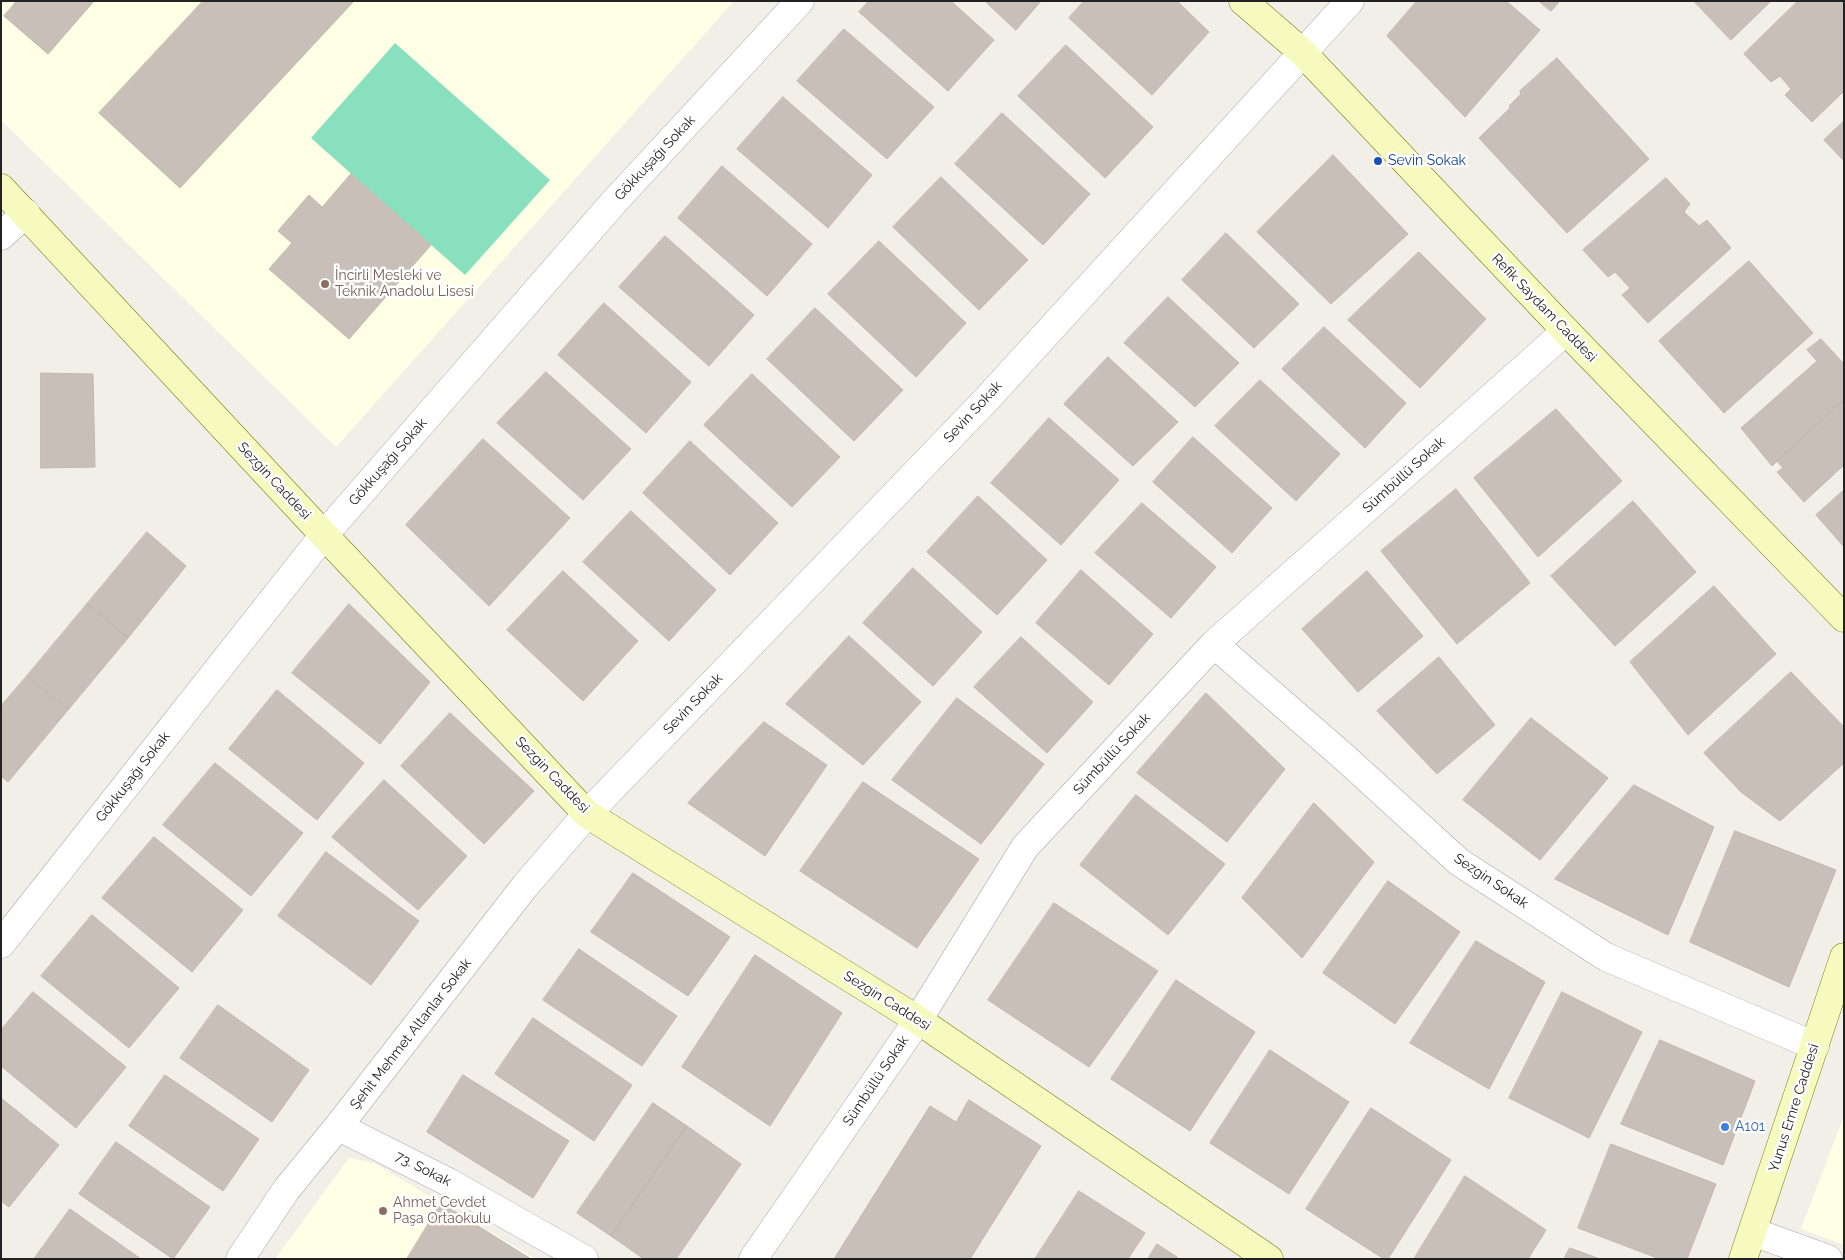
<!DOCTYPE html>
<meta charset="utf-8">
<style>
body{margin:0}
#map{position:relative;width:1845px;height:1260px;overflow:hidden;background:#f2efe9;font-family:Raleway,sans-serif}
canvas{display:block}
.frame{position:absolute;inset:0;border:2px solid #222;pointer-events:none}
</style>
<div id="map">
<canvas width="1845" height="1260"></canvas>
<div class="frame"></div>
</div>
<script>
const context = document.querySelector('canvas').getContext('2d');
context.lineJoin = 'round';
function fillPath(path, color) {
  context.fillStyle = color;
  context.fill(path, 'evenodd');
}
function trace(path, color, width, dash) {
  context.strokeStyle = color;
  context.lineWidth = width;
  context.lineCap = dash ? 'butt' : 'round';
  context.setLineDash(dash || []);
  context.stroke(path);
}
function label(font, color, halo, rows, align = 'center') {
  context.font = font + ' Raleway,sans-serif';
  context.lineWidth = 5;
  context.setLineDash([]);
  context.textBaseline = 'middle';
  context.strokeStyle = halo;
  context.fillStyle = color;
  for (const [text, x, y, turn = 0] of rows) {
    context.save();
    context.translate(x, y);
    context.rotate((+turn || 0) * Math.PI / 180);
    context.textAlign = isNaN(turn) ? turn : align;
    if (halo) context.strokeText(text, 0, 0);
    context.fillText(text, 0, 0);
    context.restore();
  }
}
fillPath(new Path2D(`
 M1,1H734L336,447L1,120Z
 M1844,1116V1245L1801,1229Z
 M349,1158L374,1163L535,1259H275Z`), '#ffffe5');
fillPath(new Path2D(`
 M395,43L550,180L465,275L311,138Z`), '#88e0be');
const building = new Path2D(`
 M17,1H94L48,54L4,16Z
 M203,1H354L180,188L99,113Z
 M869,1H951L994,40L948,91L859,12Z
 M985,1H1041L1016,30Z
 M1084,1H1177L1209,32L1152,95L1069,18Z
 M1417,1H1506L1540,30L1465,117L1387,36Z
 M1539,1H1560L1551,11Z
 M1694,1H1771L1731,40Z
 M1798,1H1844V91L1812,122L1785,95L1791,89L1780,76L1771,82L1744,54Z
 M844,29L934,107L887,159L797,81Z
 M1066,45L1153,127L1105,178L1018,96Z
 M1557,58L1649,159L1567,233L1479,138L1510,108L1509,106L1521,94L1520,91Z
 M783,97L872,175L828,228L737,149Z
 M1002,113L1090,194L1043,245L955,164Z
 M1844,121V161L1824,140Z
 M1333,155L1408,234L1331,304L1257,232Z
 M722,166L812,244L767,296L678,218Z
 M351,174L431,245L349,339L269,269L292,243L278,231L309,195L322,207Z
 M941,177L1028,260L979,310L893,227Z
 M1666,178L1690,204L1684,212L1699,226L1707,220L1731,248L1648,323L1622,295L1630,288L1615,272L1608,277L1583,250Z
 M1226,233L1299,304L1254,348L1182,280Z
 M665,236L754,315L709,366L619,287Z
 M879,241L966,323L916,377L828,294Z
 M1419,252L1486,319L1420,388L1348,320Z
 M1749,261L1813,333L1724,413L1659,341Z
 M1168,297L1239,363L1195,407L1124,343Z
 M604,303L691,382L646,433L558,355Z
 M815,308L903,390L854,441L767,359Z
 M1324,327L1406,403L1365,448L1282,369Z
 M1821,339L1844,364V400L1772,466L1741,428L1817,361L1807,350Z
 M1108,357L1178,422L1133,466L1064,404Z
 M546,372L631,449L583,500L497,423Z
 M41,373L93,374L95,467L41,468Z
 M752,374L840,457L792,507L704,425Z
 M1260,380L1340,454L1296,501L1215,426Z
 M1844,400V465L1804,502L1777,472L1783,468L1777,461Z
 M1556,409L1622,481L1538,557L1474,478Z
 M1049,418L1119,480L1061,545L991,483Z
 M1193,437L1272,508L1232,553L1153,482Z
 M483,439L570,518L489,606L406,525Z
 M690,441L778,523L730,575L643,493Z
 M1456,489L1530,583L1457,644L1381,551Z
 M1844,490V547L1816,515Z
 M978,496L1047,560L997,615L927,552Z
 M1633,501L1696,572L1615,646L1551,576Z
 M1142,503L1216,567L1171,618L1095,553Z
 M631,511L716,590L669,641L583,562Z
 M147,532L186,566L128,638L87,604Z
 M913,568L982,632L933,686L863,623Z
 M1081,570L1153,634L1109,685L1036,623Z
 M563,571L638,641L583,701L507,630Z
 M1367,571L1423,636L1358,692L1302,629Z
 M1714,586L1776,654L1688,735L1630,662Z
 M87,604L128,638L68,710L27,676Z
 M349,604L430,682L380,744L292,673Z
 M849,636L921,702L863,765L786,704Z
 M1021,637L1093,702L1047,753L974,687Z
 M1439,657L1495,725L1437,774L1377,711Z
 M1791,672L1844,727V763L1780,821L1741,792L1704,753Z
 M27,676L68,710L8,782L1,776V706Z
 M277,690L364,763L317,820L229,749Z
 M1206,693L1285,769L1227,842L1137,773Z
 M957,698L1044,764L981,844L892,780Z
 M450,713L534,791L484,844L401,766Z
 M1531,718L1608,778L1540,860L1463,800Z
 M764,722L827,765L765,856L688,803Z
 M215,763L303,833L251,896L163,825Z
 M384,780L467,856L418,910L332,837Z
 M863,782L979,859L917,948L800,871Z
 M1634,785L1714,827L1668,935L1555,879Z
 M1136,795L1225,864L1168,935L1080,865Z
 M1314,803L1374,862L1302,958L1242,898Z
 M1735,831L1836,870L1789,987L1690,942Z
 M154,837L243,910L192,972L102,898Z
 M326,852L419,921L371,985L278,916Z
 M633,873L730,937L688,996L591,932Z
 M1388,881L1460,932L1395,1024L1323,973Z
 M1054,903L1158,971L1089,1067L988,1000Z
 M92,915L179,988L129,1048L41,976Z
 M1476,941L1545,982L1489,1089L1410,1043Z
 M579,949L677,1016L642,1066L543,1000Z
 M755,955L842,1013L770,1126L682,1067Z
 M1176,980L1255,1032L1190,1131L1111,1079Z
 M33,992L126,1067L76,1128L1,1066V1030Z
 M1562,992L1642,1032L1589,1138L1509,1098Z
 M218,1005L309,1070L272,1122L180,1058Z
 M533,1018L632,1085L594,1141L495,1074Z
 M1660,1040L1755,1081L1723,1165L1621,1124Z
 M1270,1050L1349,1102L1289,1194L1210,1143Z
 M165,1075L259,1139L223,1191L129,1126Z
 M463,1075L569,1141L533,1198L427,1132Z
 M1,1098L59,1145L9,1207L1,1201Z
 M969,1100L1041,1146L970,1259H834L930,1106L956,1122Z
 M653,1103L687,1126L611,1236L577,1213Z
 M1371,1108L1451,1160L1388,1259H1384L1306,1209Z
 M687,1126L741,1164L676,1259H644L611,1236Z
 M116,1142L210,1207L173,1259L79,1194Z
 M1611,1144L1716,1184L1687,1259H1660L1578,1228Z
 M1465,1176L1546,1230L1528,1259H1414Z
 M1079,1191L1145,1233L1128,1259H1035Z
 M441,1203L531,1259H407Z
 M70,1209L141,1259H34Z
 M1157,1244L1177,1257L1179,1259H1148Z
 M1570,1248L1600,1259H1564Z`);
fillPath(building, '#c7bfb8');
trace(building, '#c4b6ab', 1);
const street = new Path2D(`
 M1,236L26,213
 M1214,644L1344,757L1459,862L1606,957L1815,1046
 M1,944L324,535L614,202L800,1
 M340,1124L341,1128L450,1183L584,1259
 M1753,1232L1828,1259
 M240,1259L286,1190L340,1124L525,886L587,814L986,400L1350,1
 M753,1259L918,1020L1025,847L1214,644L1566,331`);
const secondary = new Path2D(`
 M1243,1L1302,52L1566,331L1844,618
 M1,188L324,535L587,814L918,1020L1269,1259
 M1743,1259L1844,957`);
trace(street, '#a9a9a9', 29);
trace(secondary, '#707d05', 29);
trace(street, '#fff', 28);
trace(secondary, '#f7fabf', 28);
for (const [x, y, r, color] of [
 [1378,161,5,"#1a4fb4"],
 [325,284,5,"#8d6e63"],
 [1725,1127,5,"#3f7fe0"],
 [383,1211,5,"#8d6e63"]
]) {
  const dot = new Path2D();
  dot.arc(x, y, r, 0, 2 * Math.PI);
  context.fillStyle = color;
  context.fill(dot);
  trace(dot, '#fff', 2);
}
label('14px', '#222', '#fff', [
 ["Gökkuşağı Sokak",655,158,-47],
 ["Refik Saydam Caddesi",1544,308,46],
 ["Sevin Sokak",973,412,-47],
 ["Gökkuşağı Sokak",388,462,-49],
 ["Sümbüllü Sokak",1404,475,-42],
 ["Sezgin Caddesi",274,481,47],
 ["Sevin Sokak",693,704,-46],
 ["Sümbüllü Sokak",1112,754,-47],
 ["Sezgin Caddesi",552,775,46],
 ["Gökkuşağı Sokak",133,777,-52],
 ["Sezgin Sokak",1491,881,34],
 ["Sezgin Caddesi",887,1001,32],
 ["Şehit Mehmet Altanlar Sokak",411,1034,-52],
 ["Sümbüllü Sokak",876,1081,-56],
 ["Yunus Emre Caddesi",1794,1108,-72],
 ["73. Sokak",423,1169,27]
]);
label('14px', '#164399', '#fff', [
 ["Sevin Sokak",1388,161]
], 'left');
label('14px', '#785e54', '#fff', [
 ["İncirli Mesleki ve",335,276],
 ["Teknik Anadolu Lisesi",335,292],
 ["Ahmet Cevdet",393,1203],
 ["Paşa Ortaokulu",393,1219]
], 'left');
label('14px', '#366cbe', '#fff', [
 ["A101",1735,1127]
], 'left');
</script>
